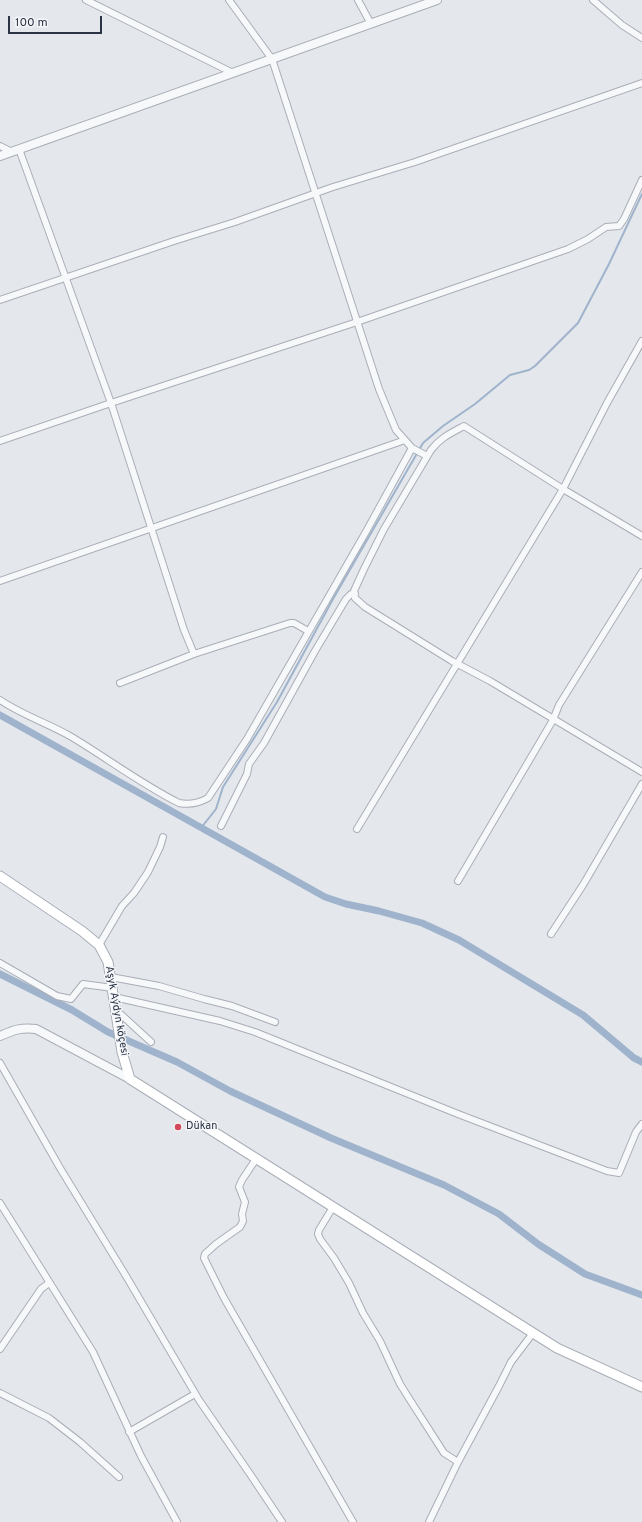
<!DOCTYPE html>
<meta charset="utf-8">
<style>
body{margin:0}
#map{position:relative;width:642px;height:1522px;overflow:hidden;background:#e4e7ec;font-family:Overpass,sans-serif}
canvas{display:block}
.scale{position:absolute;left:8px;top:16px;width:94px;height:18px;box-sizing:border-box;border:2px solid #2b3445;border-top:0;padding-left:5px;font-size:12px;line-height:14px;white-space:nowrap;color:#2b3445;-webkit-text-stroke:3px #f4f6f9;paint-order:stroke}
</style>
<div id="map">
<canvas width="642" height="1522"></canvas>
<div class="scale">100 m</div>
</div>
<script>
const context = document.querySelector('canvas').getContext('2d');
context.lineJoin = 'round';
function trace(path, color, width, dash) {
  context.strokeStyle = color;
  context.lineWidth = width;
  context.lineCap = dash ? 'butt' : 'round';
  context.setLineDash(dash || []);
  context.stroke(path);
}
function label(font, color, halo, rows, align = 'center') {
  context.font = font + ' Overpass,sans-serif';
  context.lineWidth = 3;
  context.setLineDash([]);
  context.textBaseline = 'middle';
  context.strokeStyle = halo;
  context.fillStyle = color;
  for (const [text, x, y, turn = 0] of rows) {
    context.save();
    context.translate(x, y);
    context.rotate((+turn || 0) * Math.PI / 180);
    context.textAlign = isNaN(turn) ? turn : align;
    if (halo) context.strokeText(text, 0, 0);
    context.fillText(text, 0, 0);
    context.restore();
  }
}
trace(new Path2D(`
 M201,828L216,809L223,787L277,702L333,599L423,443L443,426L475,404L510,375L529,370L535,366L578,323L609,264L642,194`), '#9fb4cc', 2);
trace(new Path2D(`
 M0,715L325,897L346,904L379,911L422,923L459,940L583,1015L634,1058L642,1062
 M0,974L72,1010L108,1032L177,1062L230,1091L331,1138L444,1185L499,1214L538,1244L585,1274L642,1295`), '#9fb4cc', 7);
const minor = new Path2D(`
 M86,0L233,73
 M229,0L272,59L379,389L396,430L412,448L427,456
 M358,0L371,24
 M593,0L622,25L642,38
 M0,146L12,152
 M19,149L111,403L184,630L194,654L120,683
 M0,300L174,241L235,222L333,187L415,162L642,83
 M0,441L111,403L357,322L568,249L588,239L606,227L619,226L624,219L642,180
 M642,536L563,489L464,426C451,433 440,438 431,450L384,529L364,569L354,591L355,598L365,607L452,661L490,681L642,772
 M0,581L405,440
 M194,654L290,623H294L308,631
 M0,700C22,715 47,723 70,736C107,758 141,784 179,803C189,805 199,803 208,798L247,739L367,530L412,448
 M221,826L247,774L249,764L264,743L315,651L346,599L351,594H355
 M357,829L563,489L607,403L642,341
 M458,881L553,720L559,705L642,572
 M551,934L583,885L642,784
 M99,945L122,906L134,893L148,872L160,847L163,837
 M0,963L57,996L71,999L83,984L113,988
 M111,977L159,986L204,999L232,1006L275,1022
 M114,997L220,1021L255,1032L458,1114L607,1171L619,1173L636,1132L642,1124
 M115,1009L151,1042
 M0,1063L60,1168L126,1276L199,1400L250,1474L282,1522
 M256,1159L242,1180L239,1187L245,1202L242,1214L243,1221L240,1227L216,1244L205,1254L204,1258L224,1298L353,1522
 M0,1203L93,1352L141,1456L177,1522
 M333,1207L319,1230L318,1234L320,1239L334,1258L349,1283L363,1313L380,1341L400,1384L410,1400L444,1453L458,1462
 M0,1349L41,1289L49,1283
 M0,1393L49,1418L80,1442L119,1477
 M129,1432L195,1394
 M429,1522L458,1462L499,1386L511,1362L533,1333`);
const tertiary = new Path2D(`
 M0,156L437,0
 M0,1036C14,1030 21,1027 36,1029L130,1079`);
const secondary = new Path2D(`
 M0,876L82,931L99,945L108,962L122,1052L130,1079L557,1348L642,1387`);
trace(minor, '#a9aeb7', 8);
trace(tertiary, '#a9aeb7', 10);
trace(secondary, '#a9aeb7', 11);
trace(minor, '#f7f8fa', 6);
trace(tertiary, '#f7f8fa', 8);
trace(secondary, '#fff', 9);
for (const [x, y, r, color] of [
 [178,1127,4,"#d1495b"]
]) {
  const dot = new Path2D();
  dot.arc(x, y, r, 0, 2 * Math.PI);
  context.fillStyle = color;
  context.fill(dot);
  trace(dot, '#f4f6f9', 1.5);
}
label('11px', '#2b3445', '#f4f6f9', [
 ["Aşyk Aýdyn köçesi",116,1011,80]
]);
label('11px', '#2b3445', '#f4f6f9', [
 ["Dükan",186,1127]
], 'left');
</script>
